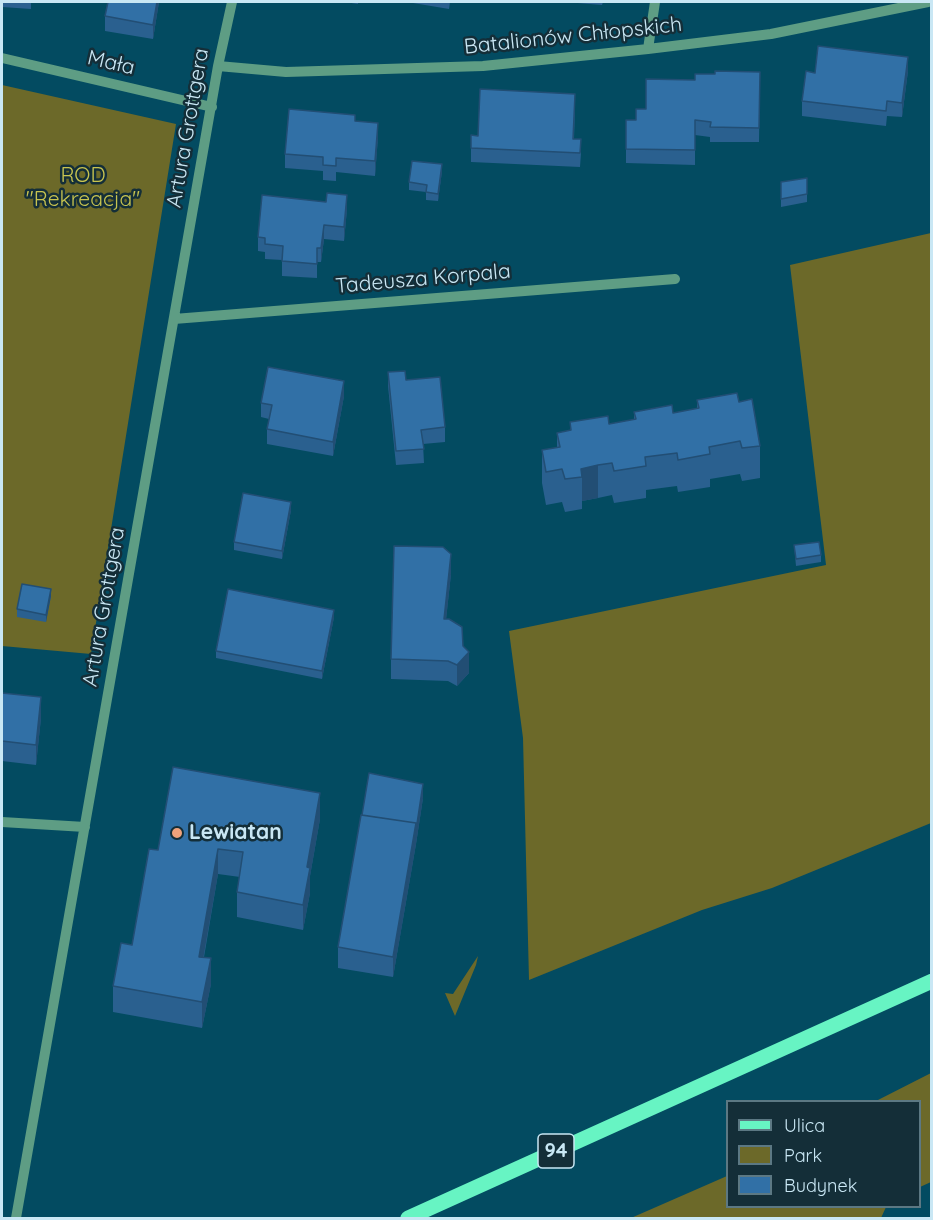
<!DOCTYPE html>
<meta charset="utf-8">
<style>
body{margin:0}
#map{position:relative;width:933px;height:1220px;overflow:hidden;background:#034b61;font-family:Quicksand,sans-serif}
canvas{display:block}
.frame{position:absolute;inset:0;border:3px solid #c9e7f4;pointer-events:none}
.legend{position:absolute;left:726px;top:1100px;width:195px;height:108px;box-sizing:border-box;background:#142e38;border:2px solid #5c7883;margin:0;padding:8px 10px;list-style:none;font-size:18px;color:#c9e7f4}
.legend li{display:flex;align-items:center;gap:12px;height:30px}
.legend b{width:30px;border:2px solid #5c7883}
</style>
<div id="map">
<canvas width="933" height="1220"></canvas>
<div class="frame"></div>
<ul class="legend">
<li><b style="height:8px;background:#67f4c3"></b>Ulica</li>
<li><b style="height:16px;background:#6c6929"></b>Park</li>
<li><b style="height:16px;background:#3170a6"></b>Budynek</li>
</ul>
</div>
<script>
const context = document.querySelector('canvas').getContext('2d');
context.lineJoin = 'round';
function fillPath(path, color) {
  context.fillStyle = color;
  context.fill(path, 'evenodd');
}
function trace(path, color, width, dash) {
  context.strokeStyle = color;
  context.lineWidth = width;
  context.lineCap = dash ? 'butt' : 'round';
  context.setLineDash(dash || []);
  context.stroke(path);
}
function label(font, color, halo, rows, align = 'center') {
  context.font = font + ' Quicksand,sans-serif';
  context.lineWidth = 5;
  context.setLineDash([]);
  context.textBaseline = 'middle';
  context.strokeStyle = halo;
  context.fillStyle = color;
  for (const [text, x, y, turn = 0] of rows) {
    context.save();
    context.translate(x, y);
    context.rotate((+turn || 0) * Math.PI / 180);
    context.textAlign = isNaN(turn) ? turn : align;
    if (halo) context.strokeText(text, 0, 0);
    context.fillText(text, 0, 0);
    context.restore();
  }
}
fillPath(new Path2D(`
 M2,85L176,124L91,654L2,646Z
 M931,233V823L772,888L702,910L529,980L523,738L509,631L826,565L790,265Z
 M478,956L476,965L455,1016L445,993L453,994Z
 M931,1073V1182L920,1187V1102L876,1101Z
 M727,1176L728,1206L886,1207L881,1218H631Z`), '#6c6929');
trace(new Path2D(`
 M648,49L655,2
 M2,58L212,107
 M218,66L286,72L483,66L648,49L771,34L928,2
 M174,319L675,279
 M2,822L85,827
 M16,1218L218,66L232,2`), '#5e9d84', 10);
trace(new Path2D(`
 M408,1218L932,981`), '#67f4c3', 15);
fillPath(new Path2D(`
 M2,2H31V9L2,7Z
 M159,2L153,39L105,31V16Z
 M345,2H358V4Z
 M407,2H450L449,9Z
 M565,2H603L602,5Z
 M908,71L902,117L887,116L886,126L802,116V101L815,73Z
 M760,72L759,142H710V137L695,135V165L626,163V120H636L646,109L695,80L715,74Z
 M575,108L574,139L581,153L580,167L471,162V135L478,136Z
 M355,121L378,137L375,176L336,172V181L323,180V171L285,168V154Z
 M442,171L438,201L426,200V192L409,190V182Z
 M807,178V202L781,207V182Z
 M347,209L344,241L324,239L321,262H317V278L282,276V260L265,259V252L258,251V237Z
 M388,372L406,380L445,427V442L423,444L424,463L396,465L388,386Z
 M344,396L333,456L267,444V429L269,419L261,417V403Z
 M697,400L739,402L760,446V478L742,481L740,474L710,479V487L678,492L677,486L646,490V498L614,503L612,495L598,498L582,501V509L565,512L562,502L546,505L542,483V450L557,448V433L570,431V422L609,424L634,420V412L673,413L697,409Z
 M291,510L282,559L234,550V542Z
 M794,545L821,555V562L796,566Z
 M451,574L446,619L463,646L469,673L457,686L448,681L391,679V659Z
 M51,596L46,622L17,617V609Z
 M334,617L322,679L216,658V651Z
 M2,693L41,718L36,765L2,761Z
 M423,798L416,844L393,977L338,968V947Z
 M320,819L310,876V893L303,930L237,917V892L240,877L218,874L204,957L211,984L202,1028L113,1012V986L132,945L158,850Z`), '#2a608f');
fillPath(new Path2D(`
 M157,2H159L153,39V25Z
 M908,57V71L902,117V103Z
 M378,123V137L375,176V161Z
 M442,164V171L438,201V194Z
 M347,195V209L344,241V227Z
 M324,225V239L321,262V248Z
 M344,381V396L333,456V442Z
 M598,465V498L582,501V477L581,469Z
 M291,502V510L282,559V551Z
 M451,554V574L444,639V619Z
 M51,589V596L46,622V615Z
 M334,610V617L322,679V671Z
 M469,652V673L457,686V665Z
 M41,697V718L36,765V745Z
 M423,784V798L416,844L393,977V957Z
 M320,793V819L310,876V893L303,930V905L307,867Z
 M218,849V874L199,982V957Z
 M211,958V984L202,1028V1002Z`), '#224e74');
const building = new Path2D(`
 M108,2H157L153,25L105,16Z
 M818,46L908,57L902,103L887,101L886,111L802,101L806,71L815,73Z
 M715,71L760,72L759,128L710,127L711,122L695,120V150L626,149V120H636V109H646V79L695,80V74H715Z
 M480,89L575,94L573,139H581L580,153L471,148V135L478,136Z
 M289,109L355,115V121L378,123L375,161L336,158V166L323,165V157L285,154Z
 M412,161L442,164L438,194L426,192L427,185L409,182Z
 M807,178V194L781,199V182Z
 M327,193L347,195L344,227L324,225L321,248H317V264L282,261L283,246L265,244V238L258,237L262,195L326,202Z
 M268,367L344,381L333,442L267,429L272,405L261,403Z
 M405,371L406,380L440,377L445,427L421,430L424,449L396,451L388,372Z
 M737,393L739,402L752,399L760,446L742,448L740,441L709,447L710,454L678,460L677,453L645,457L646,466L614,471L612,463L598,465L581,469L582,477L565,479L562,469L546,472L542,450L560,447L557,433L571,430L570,422L608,416L609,424L636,419L634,412L672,405L673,413L699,408L697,400Z
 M243,493L291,502L282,551L234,542Z
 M819,542L821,555L796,559L794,545Z
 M394,546L443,547L451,554L444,619H449L462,627L463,646L469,652L457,665L448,661L391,659Z
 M22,584L51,589L46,615L17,609Z
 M228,589L334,610L322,671L216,651Z
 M2,693L41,697L36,745L2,741Z
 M173,767L320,793L307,867L310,868L303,905L237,892L243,852L218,849L199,957L211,958L202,1002L113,986L121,943L132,945L149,849L158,850Z
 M369,773L423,784L416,830V823L362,815Z
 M361,815L416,823L393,957L338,947Z`);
fillPath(building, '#3170a6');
trace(building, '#224e74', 1.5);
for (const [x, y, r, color] of [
 [177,833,6,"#f0a27b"]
]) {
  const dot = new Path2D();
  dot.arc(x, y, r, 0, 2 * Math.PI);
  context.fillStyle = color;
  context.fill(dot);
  trace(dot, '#142e38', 2);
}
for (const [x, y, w] of [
 [556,1151,36]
]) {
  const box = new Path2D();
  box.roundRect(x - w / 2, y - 17, w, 34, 4.5);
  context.fillStyle = '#142e38';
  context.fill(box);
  trace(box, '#c9e7f4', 1.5);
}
label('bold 20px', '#c9e7f4', null, [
 ["94",556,1151]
]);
label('21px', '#c9e7f4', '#142e38', [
 ["Batalionów Chłopskich",573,36,-6],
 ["Mała",111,63,13],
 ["Artura Grottgera",188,128,-80],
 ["Tadeusza Korpala",423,279,-5],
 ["Artura Grottgera",104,607,-80]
]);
label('21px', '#c8c450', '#142e38', [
 ["ROD",83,176],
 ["\"Rekreacja\"",83,200]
]);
label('bold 21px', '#c9e7f4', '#142e38', [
 ["Lewiatan",189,833]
], 'left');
</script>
